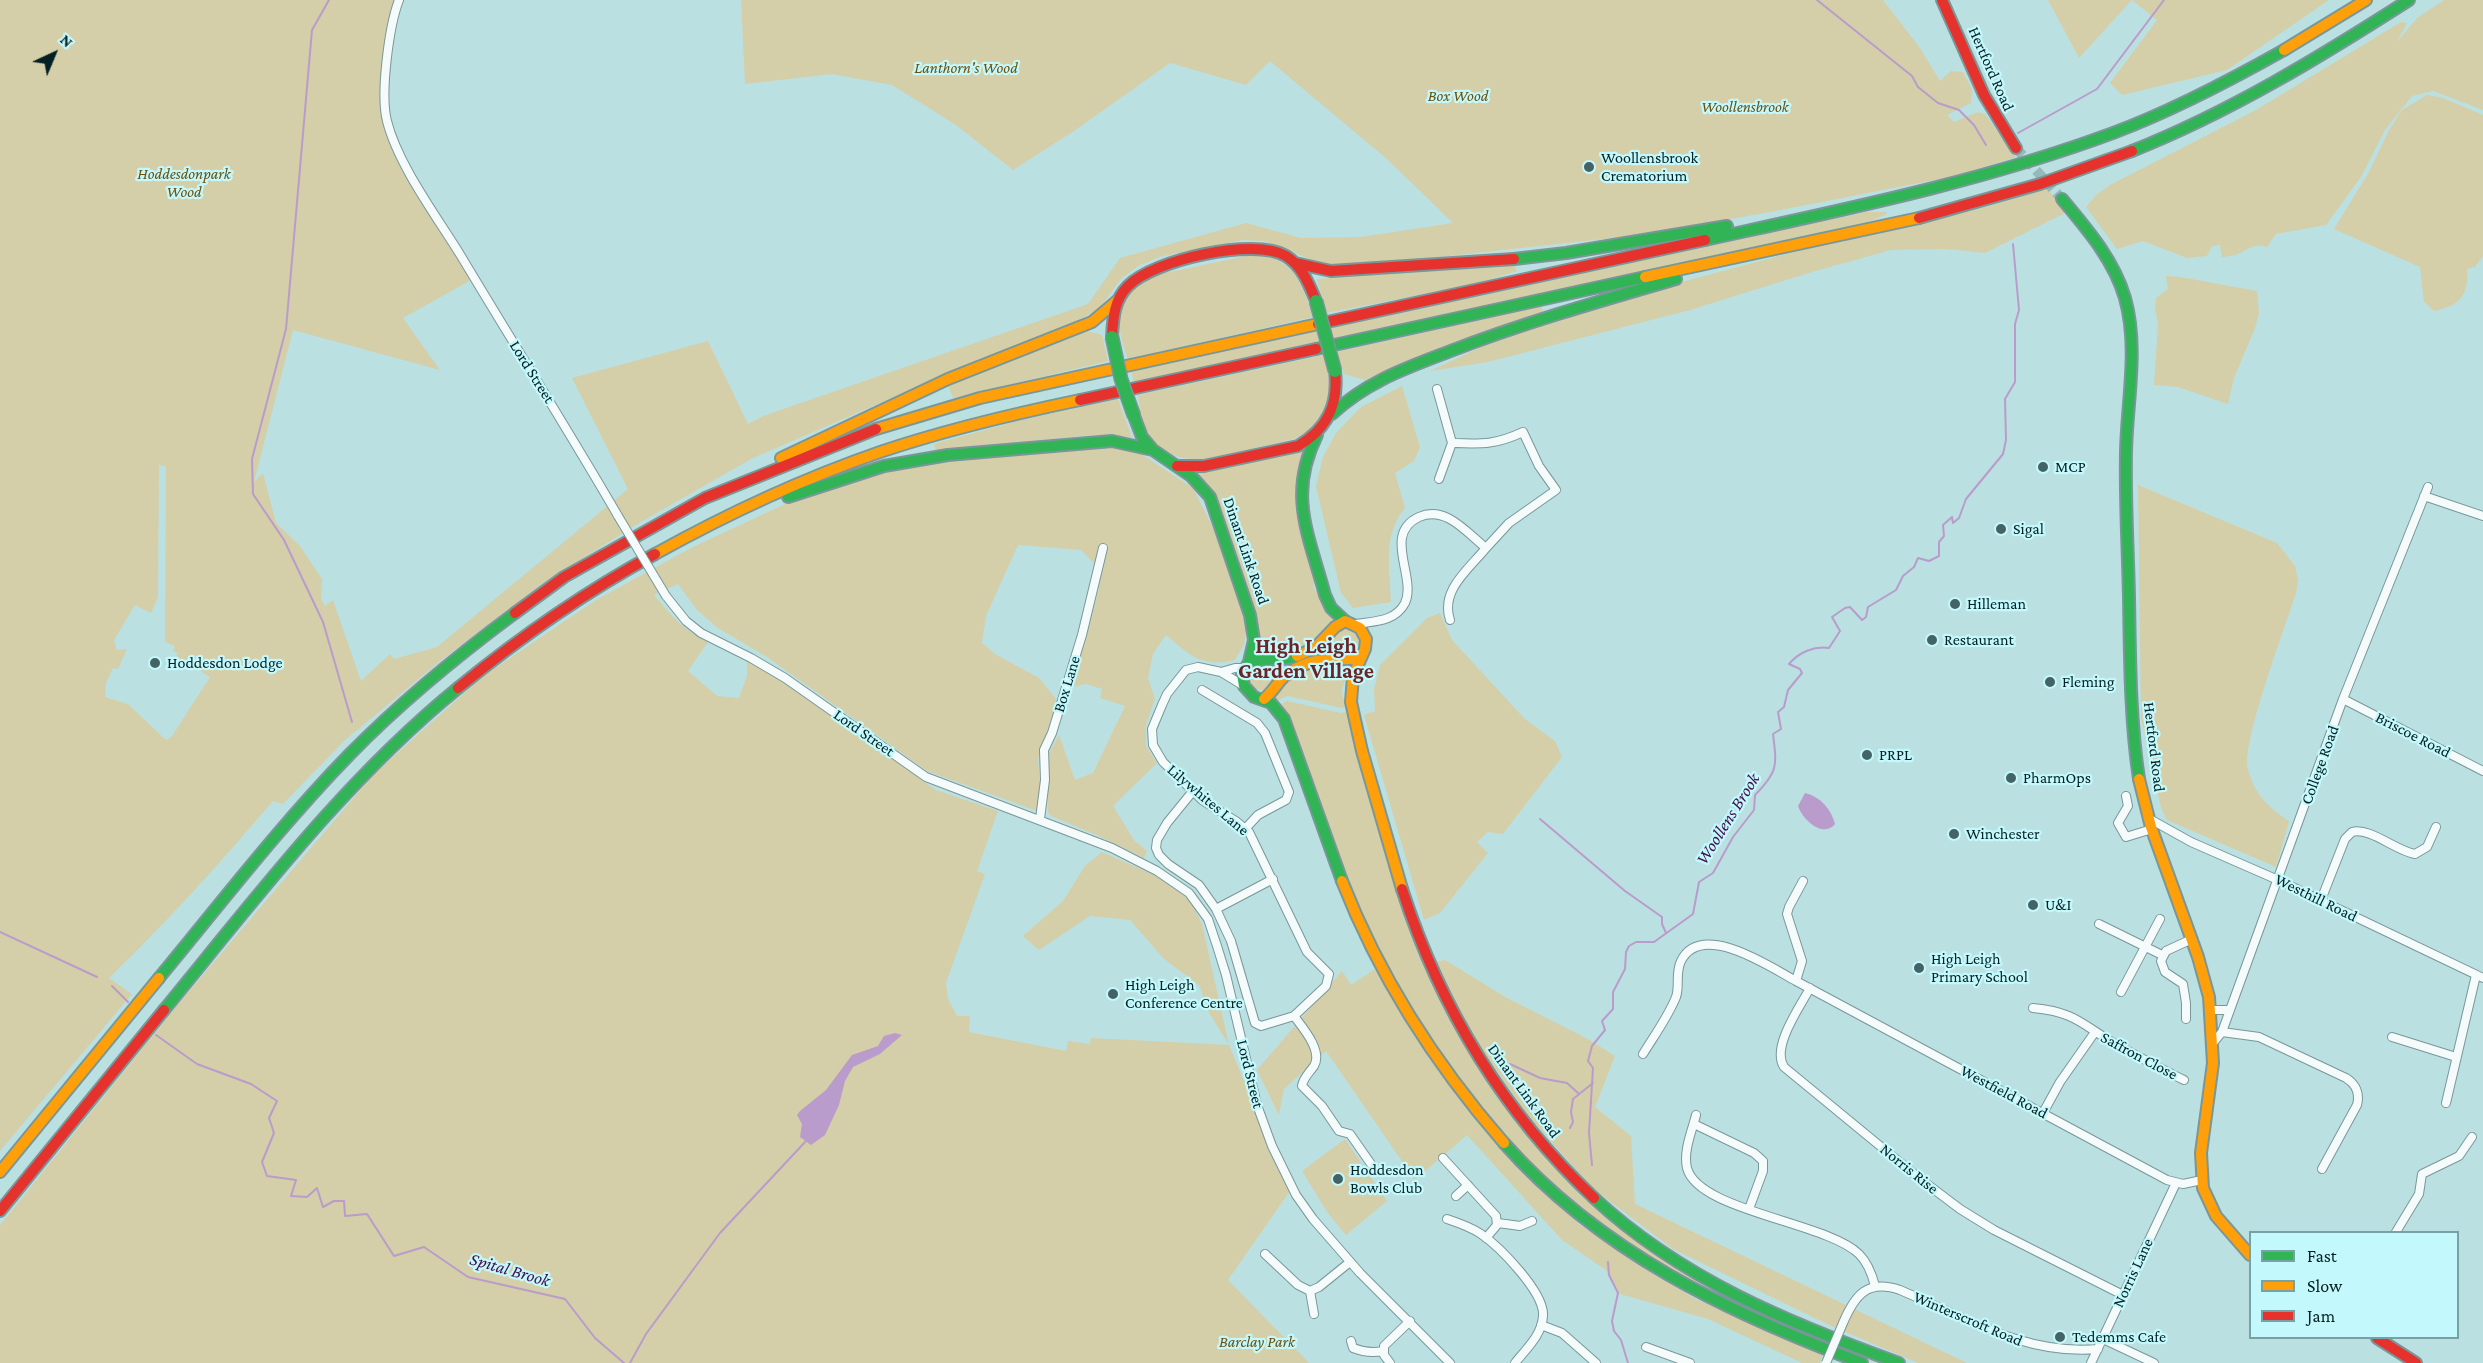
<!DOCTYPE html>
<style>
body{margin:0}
#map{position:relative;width:2483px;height:1363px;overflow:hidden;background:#bbe0e2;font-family:"Crimson Pro",serif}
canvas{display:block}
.legend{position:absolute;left:2249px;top:1231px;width:210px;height:108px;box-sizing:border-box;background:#c3f8fc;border:2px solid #77a2a5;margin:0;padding:8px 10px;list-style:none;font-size:18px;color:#042022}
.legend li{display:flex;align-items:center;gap:12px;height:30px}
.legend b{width:30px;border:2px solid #77a2a5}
.north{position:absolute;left:24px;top:24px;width:60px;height:60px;-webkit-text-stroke:4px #c3f8fc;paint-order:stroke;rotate:44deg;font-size:16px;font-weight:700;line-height:24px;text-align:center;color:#042022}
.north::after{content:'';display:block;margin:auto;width:21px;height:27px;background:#042022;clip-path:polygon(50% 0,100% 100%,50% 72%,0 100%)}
</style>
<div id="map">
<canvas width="2483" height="1363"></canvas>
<ul class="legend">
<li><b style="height:8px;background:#30b455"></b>Fast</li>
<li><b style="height:8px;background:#ff9f0a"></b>Slow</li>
<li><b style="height:8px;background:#e5322d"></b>Jam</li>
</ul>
<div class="north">N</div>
</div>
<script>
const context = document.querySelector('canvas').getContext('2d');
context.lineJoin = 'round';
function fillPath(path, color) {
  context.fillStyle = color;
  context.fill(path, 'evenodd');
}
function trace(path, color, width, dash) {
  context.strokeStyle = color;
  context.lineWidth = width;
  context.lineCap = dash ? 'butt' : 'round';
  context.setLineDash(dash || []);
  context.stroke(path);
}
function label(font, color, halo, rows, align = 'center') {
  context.font = font + ' "Crimson Pro",serif';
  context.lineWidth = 4.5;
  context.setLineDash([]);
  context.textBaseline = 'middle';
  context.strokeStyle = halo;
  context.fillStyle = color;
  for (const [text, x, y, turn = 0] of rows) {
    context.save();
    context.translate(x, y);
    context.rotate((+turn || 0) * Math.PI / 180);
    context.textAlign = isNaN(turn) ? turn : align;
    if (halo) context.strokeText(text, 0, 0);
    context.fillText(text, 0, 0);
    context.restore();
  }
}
fillPath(new Path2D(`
 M0,0H398L385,84L393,144L473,279L403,318L440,370L293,330L254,482L263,473L276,523L300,546L322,579L321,599L325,606L333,600L361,681L390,654L394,659L437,647L628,489L572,378L708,341L748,424L763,416L1088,304L1120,258L1246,223L1301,238L1361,237L1453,223L1387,159L1270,61L1246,85L1170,63L1074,131L1013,170L956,125L892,85L832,74L745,84L741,0H1883L1920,48L1940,81L1951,71L1963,72L1972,89L1971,103L1947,115L1954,122L1978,112L1985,114L2016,157L1955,176L1765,213L1631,236L1356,266L1325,265L1264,241L1242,240L1159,257L1138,266L1121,279L1104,302L1094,312L1072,323L982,359L753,458L639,523L545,582L444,658L344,741L283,804L273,801C221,862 167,922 109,978L132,994L0,1151ZM159,465L166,466L165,642L175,646L173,651L178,653L176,656L210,677L172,736L166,740L128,704L105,697L106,683L113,668L118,669L127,649L117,650L114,640L135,605L151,613L158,597Z
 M2048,0H2329L2227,70L2122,95L2110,83L2157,20L2132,0L2079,58Z
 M2444,0H2483V110L2433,91L2412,96L2385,130L2361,177L2326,225L2276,234L2267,247C2253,243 2249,249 2238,254C2233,256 2226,256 2222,257L2220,245L2212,246L2207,256L2187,258L2143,241L2117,249L2086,207L2096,195L2110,185L2256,110L2401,22L2407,23L2397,42L2417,18Z
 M2427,95L2443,98L2483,115V256L2475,267L2467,269C2469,295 2460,306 2434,311L2424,302L2420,267L2334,229L2369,172L2389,130L2402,110Z
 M2047,189L2069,211L1985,253L1947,249L1891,250L1812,272L1690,310L1488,362L1430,371L1513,332L1629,296L1809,248L1971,211Z
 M1866,212H1886L1887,214L1868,222L1333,339L1330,328Z
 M1255,254C1296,260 1302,283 1313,317L1128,359C1114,320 1113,299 1151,276Z
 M1514,264L1517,271L1471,285L1326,313L1317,279Z
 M2166,276L2180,277L2257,291L2259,313L2255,328L2234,378L2228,404L2178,387L2154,385L2158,324L2155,309L2156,298L2168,289Z
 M1541,306L1543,312L1421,356L1365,380L1344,374L1337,352Z
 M1083,330L1102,335L1108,361L953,398L948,385Z
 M1317,330L1320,342L1134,382L1131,370Z
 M1323,355C1335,392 1334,421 1294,439L1206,459C1180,462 1152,450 1143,424C1140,415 1139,404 1138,395Z
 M1402,386L1420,447L1414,461L1395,473L1405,508C1382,536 1390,568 1391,602L1353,608L1341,593L1316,486L1323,457L1336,433L1361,407Z
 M1118,399L1132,438L1114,435L1081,436L936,451L934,444L1017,421Z
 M1119,445L1138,452L1193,488L1221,544L1247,624L1244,644L1235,660C1202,668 1190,655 1166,635L1153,654L1148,678L1155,699L1146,725V746L1157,763L1113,806L1134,840L1147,851L1144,858L1099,836L1051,816L1048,812V755L1059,735L1075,780L1093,773L1125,706L1100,698L1102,689L1086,684L1072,687L1099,589L1096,565L1081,550L1018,545L986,616L982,643L995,654L1039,678L1056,699L1050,732L1038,759L1041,799L1037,811L927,771L767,657L718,628L697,610L678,584L654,595C671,615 684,631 708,642L688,671L717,696L739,698L747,676V660L773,675L936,790L998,811L977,871L985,874L946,983L948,999L957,1016H970L969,1032L1066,1051L1068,1041L1090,1044L1091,1038L1229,1045L1210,1014L1199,985L1164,959L1130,920L1090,916L1039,950L1023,936L1063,901L1085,866L1102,852L1168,881L1191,902L1202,924L1229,1045L1290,1191L1228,1280L1309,1363H0V1225L179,1003L374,774L482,677L596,600L693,547L813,491L919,463Z
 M1304,449C1287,498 1302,533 1316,580L1313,586C1315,592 1318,593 1321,598C1326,605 1328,613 1334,620L1314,644L1284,655L1257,653L1260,638L1258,625L1222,512L1215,498L1194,473Z
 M2138,485L2277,543L2295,566L2298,581L2296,593C2286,625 2241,743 2248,769C2255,795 2268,807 2289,821L2276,867L2167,820L2161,808L2141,718Z
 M1440,613L1452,640L1525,719L1555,741L1562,757L1503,834L1488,832L1477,842L1488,853L1440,913L1424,920L1364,715L1375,711L1374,689L1380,665L1427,618Z
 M1340,629C1352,627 1361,634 1358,646L1350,653L1325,654V651H1328L1333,645V639Z
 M1332,663L1349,666C1348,672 1342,687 1342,692C1341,697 1346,701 1347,706L1342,708L1287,696L1277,701L1273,699C1290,675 1302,666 1332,663Z
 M1279,665L1280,670L1272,677L1273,682L1265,690L1255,689L1248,682V672L1252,668Z
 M1287,701L1341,713L1349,711L1414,941L1493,1091L1661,1256L1886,1363C1860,1363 1797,1334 1771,1322C1721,1298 1672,1274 1626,1244C1527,1180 1432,1059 1381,954C1354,899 1333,841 1311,784C1303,763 1293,721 1280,705Z
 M1445,960L1507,998L1586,1038L1615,1056L1595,1107L1631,1136L1635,1204L1967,1363H1918L1829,1325L1673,1249L1591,1187L1525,1112L1471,1034L1437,962Z
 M1375,969L1407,1023L1521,1169L1579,1224L1643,1268L1696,1299L1823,1353L1820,1363H1802L1708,1319L1620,1294L1606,1270L1562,1240L1467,1135L1415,1180L1326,1051L1284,1089L1279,1115L1257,1070L1342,971L1351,985Z
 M1345,1139L1387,1201L1346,1235L1327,1212L1302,1171Z`), '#d4cfa8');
fillPath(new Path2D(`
 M1805,793C1821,797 1831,809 1835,824C1823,839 1802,819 1798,806Z
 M895,1033L902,1035L880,1054L853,1067L845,1081L839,1105L825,1135L811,1145L800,1137L802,1124L797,1115L800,1111L826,1090L852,1055L878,1046L884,1036Z`), '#b99ccb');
trace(new Path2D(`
 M329,0L312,30L286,329L252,459L253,494L284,540L323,622L352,722
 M1817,0L1912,76L1918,87L1938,103L1959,110L1974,125L1986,145
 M2018,133L2097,89L2164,0
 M1540,819L1625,891L1662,917V924L1666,933
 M0,932L97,977
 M112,986L128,1002
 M156,1035L197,1064L251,1084L277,1101L269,1118L274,1133L262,1162L267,1176L296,1180L291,1196L307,1197L317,1188L323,1207L334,1201H344L345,1216L367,1214L394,1256L424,1247L468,1277L565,1299L595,1338L624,1363
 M1510,1064L1540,1078L1567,1083L1578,1093
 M1570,1128L1573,1122L1571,1112L1573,1099L1593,1083
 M1592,1165L1589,1133L1593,1068L1588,1061L1592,1046L1605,1030L1602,1021L1613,1009V992L1625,969L1626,952L1629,946L1636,942H1654L1693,914L1699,882L1713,873L1733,837L1754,810L1755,795C1778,772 1777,766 1773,734L1781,729L1778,712L1784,707L1788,690L1802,673L1800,669L1789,664C1799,652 1814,646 1829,648L1840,631L1832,617L1845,608L1850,607L1862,620L1866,617L1868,607L1896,590L1903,576L1914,567L1918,558L1929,561L1939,556V542L1944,536L1943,525L1952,517L1953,523L1959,518L1966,499L2003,454L2006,440L2005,399L2015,382V324L2019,310L2013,244
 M1608,1262L1609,1275L1618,1293L1612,1321L1614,1331L1621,1340L1628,1363
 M630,1363L646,1334L720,1233L806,1141`), '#b99ccb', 2);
trace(new Path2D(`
 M2016,148L2062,199`), '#96babc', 10, [10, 5]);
const street = new Path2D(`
 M399,0C389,26 380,94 387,121C398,165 437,217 461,256C513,343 567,428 618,516
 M1439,479L1452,443
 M2424,496L2483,516
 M666,596L686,621L701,633L751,658L785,678L926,777L1112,848L1157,871L1189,893L1208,919L1217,946L1226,975L1257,1105L1272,1146L1296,1195L1313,1219L1360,1273L1450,1363
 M1450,620C1440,590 1469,569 1486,548
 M1356,624C1374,621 1395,622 1405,603C1417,577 1382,534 1419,517C1446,505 1467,533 1486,548L1509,523L1556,490L1539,466L1523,432C1495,445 1482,444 1452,443L1437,389
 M1221,672L1235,668H1244
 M1202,690L1257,723L1265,733L1289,792L1286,800L1258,815L1245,829
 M2343,699L2483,771
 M1193,791L1167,823L1157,840L1156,848L1159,855L1168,864L1199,885L1216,909L1231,941L1255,1023L1261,1026L1294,1016L1326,986L1329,974L1307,952L1249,832L1237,822L1202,800L1163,762L1153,745L1152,729L1162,705L1167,694L1186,670L1198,667L1221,672L1244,686
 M2126,796L2128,806L2118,823L2126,837L2152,829
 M2148,818L2191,842L2278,880L2483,978
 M1040,819L1045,780L1044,750L1052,733L1082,635L1103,548
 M2321,900L2345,839L2352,832C2370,827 2396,851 2415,854L2427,847L2436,827
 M1216,909L1273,879
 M2099,924L2162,955
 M1796,981L1802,961L1787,914L1789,907L1803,881
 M1810,988C1800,1007 1771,1047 1784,1067L1919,1178L1960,1209L1994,1230L2123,1295
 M2121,992L2160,919
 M2033,1008C2076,1012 2082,1025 2117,1045C2139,1057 2161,1069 2184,1080
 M2211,1010H2230
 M1294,1016C1303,1028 1323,1051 1314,1066C1309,1073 1303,1078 1302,1086L1322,1106L1339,1131L1350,1134L1371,1164
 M2186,1019V1003L2183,984L2165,972L2161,961L2166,951L2192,939
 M2222,1032L2259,1037L2346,1078C2356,1084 2360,1094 2357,1105L2322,1169
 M2392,1037L2456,1057
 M2213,1043L2222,1032L2343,699L2428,487
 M1643,1054C1654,1036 1668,1017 1676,997C1680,986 1675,973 1681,961C1701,920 1770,967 1796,981L2167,1180L2183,1184L2202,1180
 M2446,1103L2476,975
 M2043,1113L2060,1082L2095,1032
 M1696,1115C1692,1131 1683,1151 1687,1168C1698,1211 1826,1222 1859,1254C1868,1263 1872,1274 1875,1286
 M1694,1124L1754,1153L1763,1161V1171L1749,1209
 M1443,1158L1496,1216L1497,1225L1486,1238
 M1456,1196L1468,1185
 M1447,1219C1459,1223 1471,1227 1481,1234C1500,1247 1545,1293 1543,1316C1542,1335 1526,1349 1515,1363
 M1498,1223L1520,1226L1532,1221
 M2396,1232L2419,1194L2422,1174L2459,1156L2472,1137
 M1265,1254L1298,1285L1310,1291L1319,1287L1350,1262
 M1310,1291L1314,1314
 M1843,1323C1855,1295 1867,1279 1900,1290C1964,1317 2026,1356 2098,1349
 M1541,1325L1562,1333L1596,1363
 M2103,1339L2154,1363
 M1351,1341L1353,1348C1363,1352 1372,1353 1383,1351
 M1646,1347L1690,1363
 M1390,1363L1384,1355V1346L1410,1321
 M2091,1363L2176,1183`);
const fast = new Path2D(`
 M2132,151C2230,112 2320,57 2409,0
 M2062,199C2087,229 2114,260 2125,298C2139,348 2127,401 2126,452C2125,500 2128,549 2129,597C2130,658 2130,719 2139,779
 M1705,240C1842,210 1981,182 2113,133C2172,111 2229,81 2284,50
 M1514,259L1566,253L1727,226
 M1316,349L1645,277
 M1332,414C1366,382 1406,368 1448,352C1523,323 1600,301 1676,279
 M1134,416L1142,437L1153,450L1191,476L1210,497L1250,615L1254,640L1249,662
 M1317,435C1287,495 1309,535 1325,595L1331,608L1345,621
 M788,497L884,466L948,455L1112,441L1153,450
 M1297,656C1279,662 1264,657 1249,662L1242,674L1244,686L1254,697L1271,703L1284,719L1342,881
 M159,978C221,903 281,825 349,755C399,704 457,656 515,613
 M164,1010C256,898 345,780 458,688
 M1504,1143C1600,1252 1729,1313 1862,1363
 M1594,1198C1681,1279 1789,1323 1899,1363`);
const slow = new Path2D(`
 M2284,50L2366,0
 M1645,277L1919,218
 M876,429L980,398L1318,324
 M781,458L948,379L1092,322L1118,300
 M655,554C727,514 802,479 880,452C945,430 1013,414 1080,400
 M1297,656L1315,648L1335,627L1345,621L1360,628L1366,639L1365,649L1353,676L1351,702L1362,751L1402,889
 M1264,699C1273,692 1278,681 1286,675C1308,657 1333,659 1359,659
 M2139,779L2151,827L2198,957L2209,997L2213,1063L2201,1153L2203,1188L2216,1216L2250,1255
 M1342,881C1380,978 1436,1065 1504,1143
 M0,1172L159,978`);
const jam = new Path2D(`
 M1942,0L1984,95L2016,148
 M1919,218L2040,184L2132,151
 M1295,263L1331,271L1514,259
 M1318,324L1705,240
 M1112,337C1113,318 1114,300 1128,286C1153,260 1254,237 1286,256C1302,266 1309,284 1316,301
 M1080,400L1316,349
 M1177,466H1204L1298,446C1327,429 1339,405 1335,371
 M515,613L564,577L705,498L876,429
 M458,688C519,638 585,592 655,554
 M1402,889C1440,1007 1503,1112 1594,1198
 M0,1211L164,1010
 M2377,1338L2416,1363`);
trace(street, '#799799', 10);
trace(fast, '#799799', 14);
trace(slow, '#799799', 14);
trace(jam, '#799799', 14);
trace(street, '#f5fafb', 8);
trace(fast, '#30b455', 10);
trace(slow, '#ff9f0a', 10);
trace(jam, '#e5322d', 10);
const streetBridge = new Path2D(`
 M618,516L666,596
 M1826,1363L1843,1323`);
const fastBridge = new Path2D(`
 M1316,301L1335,371
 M1112,337L1121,379L1134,416`);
trace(streetBridge, '#799799', 10, []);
trace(fastBridge, '#799799', 15, []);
trace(streetBridge, '#f5fafb', 8);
trace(fastBridge, '#30b455', 12);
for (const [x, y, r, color] of [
 [1589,167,6,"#446365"],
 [2043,467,6,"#446365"],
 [2001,529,6,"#446365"],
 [1955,604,6,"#446365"],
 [1932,640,6,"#446365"],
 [155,663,6,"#446365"],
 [2050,682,6,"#446365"],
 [1867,755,6,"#446365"],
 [2011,778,6,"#446365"],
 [1954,834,6,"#446365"],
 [2033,905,6,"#446365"],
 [1919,968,6,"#446365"],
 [1113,994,6,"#446365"],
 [1338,1179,6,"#446365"],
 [2060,1337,6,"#446365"]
]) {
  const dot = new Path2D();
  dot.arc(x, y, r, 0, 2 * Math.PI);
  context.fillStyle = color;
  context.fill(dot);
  trace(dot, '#c3f8fc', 2);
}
label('italic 16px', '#6c4f0c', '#c3f8fc', [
 ["Lanthorn's Wood",966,68],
 ["Box Wood",1458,96],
 ["Woollensbrook",1745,107],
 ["Hoddesdonpark",184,174],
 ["Wood",184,192],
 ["Barclay Park",1257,1342]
]);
label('16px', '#042022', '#c3f8fc', [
 ["Hertford Road",1991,69,66],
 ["Lord Street",532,372,58],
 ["Dinant Link Road",1246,551,71],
 ["Box Lane",1067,684,-73],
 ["Lord Street",864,733,35],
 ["Briscoe Road",2413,735,27],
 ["Hertford Road",2154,747,83],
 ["College Road",2320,765,-70],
 ["Lilywhites Lane",1208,800,40],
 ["Westhill Road",2316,898,26],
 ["Saffron Close",2139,1056,28],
 ["Lord Street",1250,1074,76],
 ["Dinant Link Road",1524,1091,54],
 ["Westfield Road",2004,1092,28],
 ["Norris Rise",1909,1169,39],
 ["Norris Lane",2133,1273,-65],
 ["Winterscroft Road",1968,1319,23]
]);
label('16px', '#042022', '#c3f8fc', [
 ["Woollensbrook",1601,158],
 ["Crematorium",1601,176],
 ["MCP",2055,467],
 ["Sigal",2013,529],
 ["Hilleman",1967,604],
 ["Restaurant",1944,640],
 ["Hoddesdon Lodge",167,663],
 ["Fleming",2062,682],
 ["PRPL",1879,755],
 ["PharmOps",2023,778],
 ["Winchester",1966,834],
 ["U&I",2045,905],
 ["High Leigh",1931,959],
 ["Primary School",1931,977],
 ["High Leigh",1125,985],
 ["Conference Centre",1125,1003],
 ["Hoddesdon",1350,1170],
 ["Bowls Club",1350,1188],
 ["Tedemms Cafe",2072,1337]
], 'left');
label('italic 18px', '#440e4c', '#c3f8fc', [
 ["Woollens Brook",1728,819,-58],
 ["Spital Brook",510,1270,16]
]);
label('bold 22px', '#6b2527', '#c3f8fc', [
 ["High Leigh",1306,646],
 ["Garden Village",1306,671]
]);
</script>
